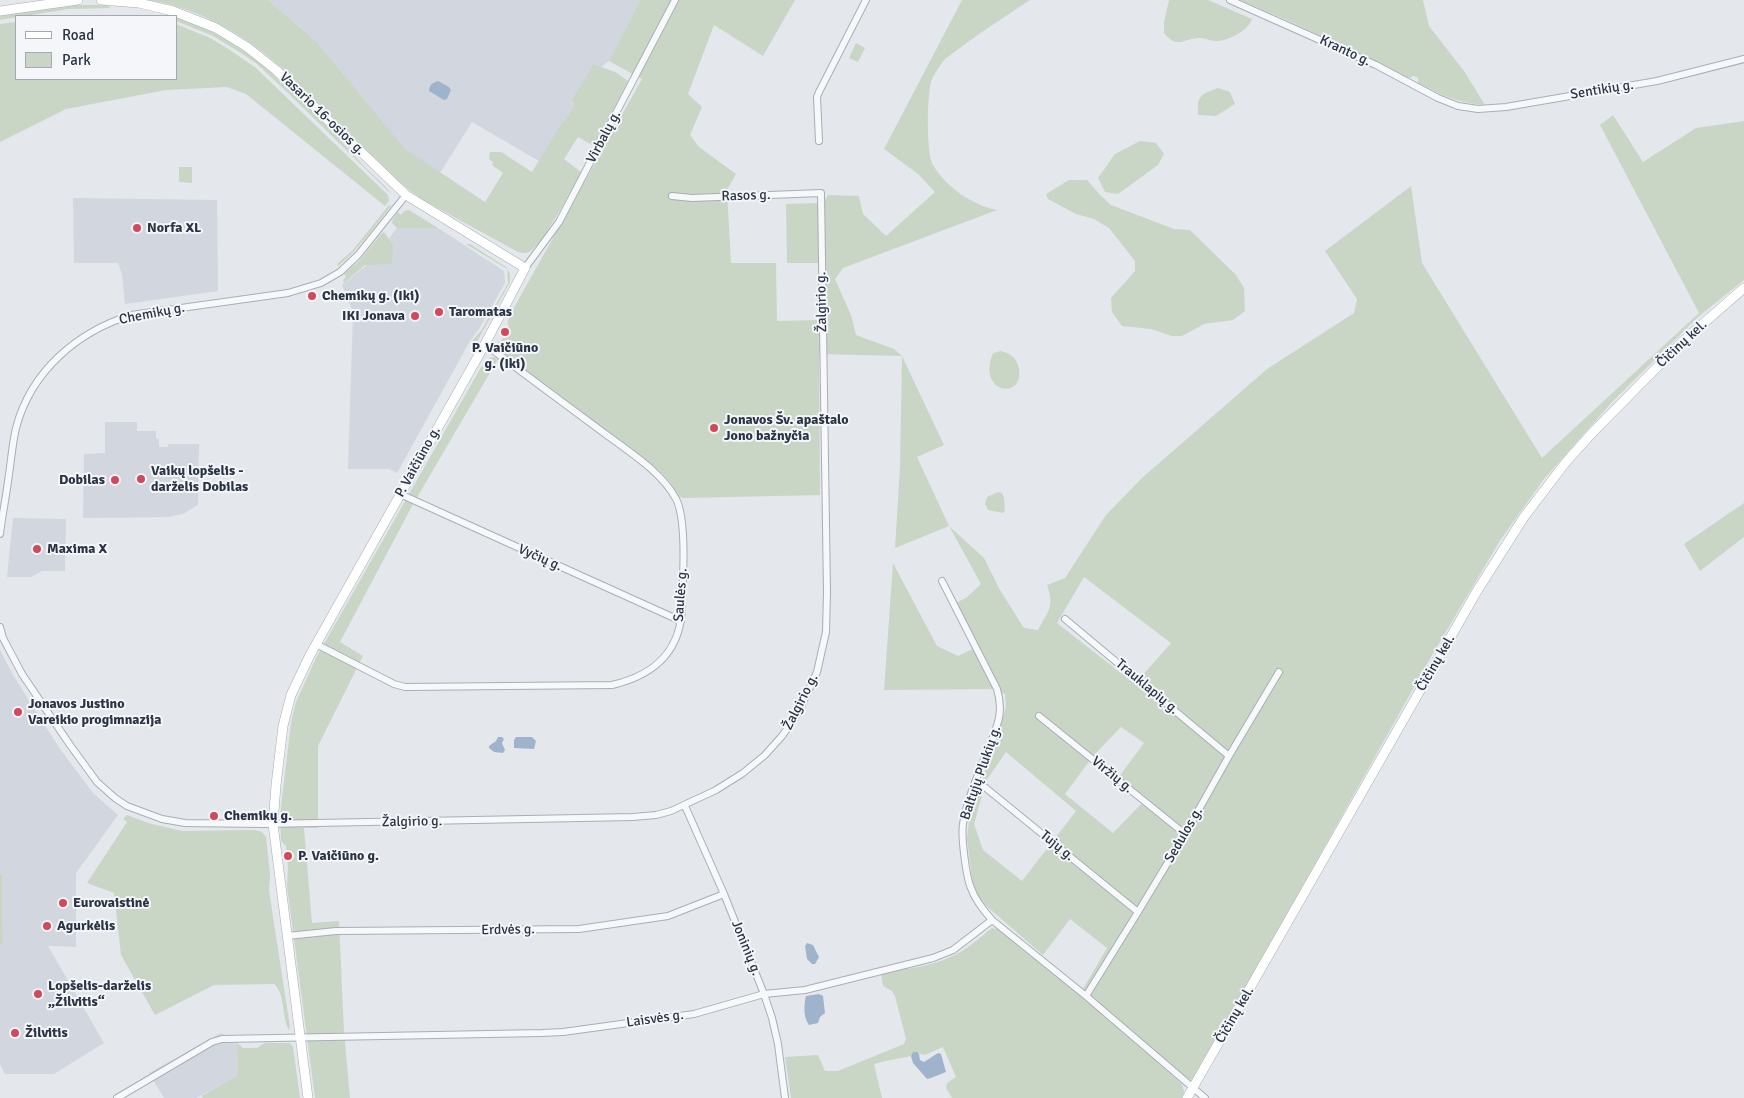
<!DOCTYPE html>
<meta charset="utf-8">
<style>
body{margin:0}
#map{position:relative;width:1744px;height:1098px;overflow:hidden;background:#e4e7ec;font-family:Signika,sans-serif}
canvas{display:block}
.legend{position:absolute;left:15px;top:15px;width:162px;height:65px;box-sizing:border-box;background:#f4f6f9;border:1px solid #a4a8b1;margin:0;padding:6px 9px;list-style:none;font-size:15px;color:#2b3445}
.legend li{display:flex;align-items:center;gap:10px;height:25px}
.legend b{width:25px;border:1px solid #a4a8b1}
</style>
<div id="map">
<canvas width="1744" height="1098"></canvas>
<ul class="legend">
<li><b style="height:6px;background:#fff"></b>Road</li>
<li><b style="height:14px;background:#c9d6c5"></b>Park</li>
</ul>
</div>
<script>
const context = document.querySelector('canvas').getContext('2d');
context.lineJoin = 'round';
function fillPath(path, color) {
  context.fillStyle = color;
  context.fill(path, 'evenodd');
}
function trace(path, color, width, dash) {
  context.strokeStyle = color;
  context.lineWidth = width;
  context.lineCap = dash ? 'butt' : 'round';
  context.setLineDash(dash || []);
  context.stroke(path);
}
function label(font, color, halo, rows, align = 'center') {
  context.font = font + ' Signika,sans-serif';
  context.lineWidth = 4;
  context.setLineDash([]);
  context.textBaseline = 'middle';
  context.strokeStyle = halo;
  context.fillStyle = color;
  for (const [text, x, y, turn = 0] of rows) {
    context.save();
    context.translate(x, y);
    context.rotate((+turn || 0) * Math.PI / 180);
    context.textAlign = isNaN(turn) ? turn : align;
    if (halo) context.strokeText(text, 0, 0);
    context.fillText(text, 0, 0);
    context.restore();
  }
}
fillPath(new Path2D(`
 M268,0H640L609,61L601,67L595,64L571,102L575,104L564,123L562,122L539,161L472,122L440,173L405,150L316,41Z
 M73,198L217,200L218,291L125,304L122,274L118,263H74Z
 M397,228H438L504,271L505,283L479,329L470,341L397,473L389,469H348L353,312L342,285L393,244L389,238Z
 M105,422H137V431H156V438L159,439V447H168V444H199L198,505L183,514L168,517L83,518L84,454L105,453Z
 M13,518L66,519L65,571H42L31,577H7Z
 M0,650L13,675L60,749L93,793L118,815L76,873V947L48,946L104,1043L54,1074H5L0,1064V945L3,943L2,874H0Z
 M221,1033L237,1043L238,1075L196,1098H164L149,1073Z`), '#d2d6de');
fillPath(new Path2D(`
 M146,0H268L316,41L405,149L485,202L503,173L492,165L493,162L489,159L490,152H501L532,172L562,122H564L575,104L571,101L594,64L617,73L628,81L594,146L578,137L564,159L581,172C572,189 544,243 529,252C525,254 522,253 518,252L423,200L400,183L283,69C245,35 198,7 146,0Z
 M640,0H795L763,56L714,25L688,94L702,107L690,135L699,147L736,174L727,190L731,263H776L777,321L819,320L818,263H787L786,204L823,203L828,195L859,196L863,214L886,236L935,192L918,174L884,149L962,0H1030C1008,15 985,29 964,45C958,50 951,54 945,59C941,64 933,75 931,82C927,96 926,153 933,165C946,187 972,205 997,210L843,268L835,279L851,315L856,335L894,349L902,356L944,445L917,457L949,526L984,558L1000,590L1024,628L1038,630C1048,611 1055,607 1047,585L1065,578L1106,515L1142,478L1267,369L1354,313L1357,299L1325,251L1411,186L1422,263L1542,458L1699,313L1600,125L1613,115L1643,162L1696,128L1744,121V280L1698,317L1613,401L1544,479L1501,539L1432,655L1195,1078L1191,1080L1186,1078L1083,989L1107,948L1070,919L1043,955L984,904L973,887L967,839L969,820L1006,707L1005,694L993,689L884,690L893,563L937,646L958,656L973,649L951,605L966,598L981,584L949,526L895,548L900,467L902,356L819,354L820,495L684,498L679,497L670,482L660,471L498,350L499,341L501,342L509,325L507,324L511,313L642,79L609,61ZM1084,577L1171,643L1135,684L1057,623ZM1121,727L1144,743L1118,778L1146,799L1113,833L1065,794L1093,756ZM1006,752L1076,811L1022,881L983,850L974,824L986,781Z
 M1169,0H1208L1252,19C1248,31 1228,41 1216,41C1210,41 1205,38 1200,38C1183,38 1178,50 1164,33V22Z
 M1240,0H1423L1429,26L1464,71L1485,105C1458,103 1441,95 1418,83V78L1414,76L1409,78L1291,22Z
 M71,5H106L111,8L69,9L0,20V16Z
 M176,17C231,35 267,67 307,106C326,125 345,144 362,164C371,174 384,183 391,194L287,92L257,64L241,53L213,36L176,21Z
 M16,22V79H176V24L210,38L227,48L256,68L388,195L389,201L385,206L246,94L227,87L166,90L66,109L0,142V24Z
 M856,43L865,48L858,62L849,58Z
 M1218,88L1230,92L1235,104L1216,116L1198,115C1197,95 1200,95 1218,88Z
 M1140,141L1156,143L1164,154L1158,165L1118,194L1105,192L1098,178L1115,154Z
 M179,167H192V183L179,182Z
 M1069,180H1087L1101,196L1111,205L1174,229L1190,230L1236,275L1244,288L1245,311L1233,320L1204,324L1182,336H1172L1151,329L1122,326L1112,312L1111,298L1135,271V261L1109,228L1094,219L1076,214L1048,199L1046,194Z
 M389,205L391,206C374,227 359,249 338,266L337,264L353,250Z
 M409,210L438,228H397L392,223L393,219L398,212L401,215L404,211Z
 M384,232L393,244L392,264L365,265L344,283L343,280L346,277L344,274L359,261L381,234Z
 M466,244H470L506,267L510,274V282L478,340L473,343L471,342L481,331L508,283L507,269Z
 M1001,351C1011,354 1017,358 1019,369C1024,401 976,393 993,353Z
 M493,357L498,359L412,506L340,642L363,656L318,746V828H304L312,923L339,921L344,1032L350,1098H315L287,886L288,868L286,846L281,841L280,815L291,723L296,702L316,658L480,369L490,358Z
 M998,492L1002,493L1004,498L1005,511L1003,513L988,510L985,504L987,497Z
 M1744,503V537L1700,571L1684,544Z
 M127,815L148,823L182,831L254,830L262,832L266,837L270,875L269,891L290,1027L289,1030C281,1015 286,995 274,984L214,985L155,1015L121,955L114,893L87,883L127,822L123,819Z
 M0,874H2L3,944L0,945Z
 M992,928L1001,930L1095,1007L1182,1084L1184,1092L1182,1098H952L946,1088L947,1083L956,1077L943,1047L925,1055L913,1052L911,1056C898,1059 886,1060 874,1064L882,1098H791L785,1057L818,1055L825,1071H838L904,1044L906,1039L895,996L892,991L883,986L881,973C904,969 929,967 950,957C966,951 979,938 992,928Z
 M237,1043L243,1048H257L265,1043H290L293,1047L300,1098H203L201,1096L238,1075Z`), '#c9d6c5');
fillPath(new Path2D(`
 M438,81L449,87L451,90L447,99L444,100L429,91C430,84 432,83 438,81Z
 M498,737H502L504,739L502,743L505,750L503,753L494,752L489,748V746L496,741Z
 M516,737H532L536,741L534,749L514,748V740Z
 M807,943L813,945L819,957L815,964H812L807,959L805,946Z
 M819,994L823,996L825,1013L820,1017L818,1023L809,1025C803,1018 804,1004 806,996Z
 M913,1052H917L919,1054L920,1060L924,1062L938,1053L941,1054L946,1072L931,1078L927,1079L913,1063L911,1056Z`), '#9fb4cc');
const minor = new Path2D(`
 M1230,0L1376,65L1438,98L1458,106L1478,109L1506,107L1657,81L1744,59
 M819,141L817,97L819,92L866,0
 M525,268L559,222L675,0
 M400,494L681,621
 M0,534C2,516 6,498 8,481C11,463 12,445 16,428C31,371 77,332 131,315L288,293L321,283L340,272L358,255L406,195
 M942,581L997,689C1005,716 995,730 986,755C977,777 967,800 963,824C961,836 966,877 971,888C975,900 984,911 992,920L1086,996L1205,1098
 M1065,619L1229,756
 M0,627L3,638L22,674L70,745L97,782L115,798L127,806L162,819L185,823L263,824L633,817L656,815L671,811L716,790L743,773L765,755L782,736L798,713L817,672L826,632L827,592L821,193L692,198L672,196
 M316,644L394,684L405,687L612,685C655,675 682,651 682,604C683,579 687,520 676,499C662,472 628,451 604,433C564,403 524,374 485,344
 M1039,716L1185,834
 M976,780L1138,912
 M685,806L724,894L764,994L772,1018L778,1044L785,1098
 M287,936L336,931L579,929L668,916L724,894
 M1086,996L1138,912L1185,834L1229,756L1279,672
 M117,1098L212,1042L222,1039L542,1033L563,1032L694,1014L764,994L805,990L933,958L953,950L992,920`);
const secondary = new Path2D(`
 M101,0L139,3L173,11L216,28L247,47L276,70L406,195L525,268L485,344L310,655L291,695L283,726L276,785L273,824L308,1098
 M0,11L78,0
 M1187,1098L1477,591L1524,517L1566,462L1592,433L1682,342L1744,288`);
trace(minor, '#a9aeb7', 8);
trace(secondary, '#a9aeb7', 10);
trace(minor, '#f7f8fa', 6);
trace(secondary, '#fff', 9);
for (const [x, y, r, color] of [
 [137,228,5,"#d1495b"],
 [312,296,5,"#d1495b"],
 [439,312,5,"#d1495b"],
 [415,316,5,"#d1495b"],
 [505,332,5,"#d1495b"],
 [714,428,5,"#d1495b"],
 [141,479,5,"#d1495b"],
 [115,480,5,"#d1495b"],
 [37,549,5,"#d1495b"],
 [18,712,5,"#d1495b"],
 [214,816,5,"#d1495b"],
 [288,856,5,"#d1495b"],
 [63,903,5,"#d1495b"],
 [47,926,5,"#d1495b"],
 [38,994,5,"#d1495b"],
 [15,1033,5,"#d1495b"]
]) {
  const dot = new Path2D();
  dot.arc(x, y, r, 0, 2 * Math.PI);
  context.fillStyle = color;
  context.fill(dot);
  trace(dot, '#f4f6f9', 2);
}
label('14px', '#2b3445', '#f4f6f9', [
 ["Kranto g.",1345,51,25],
 ["Sentikių g.",1602,90,-9],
 ["Vasario 16-osios g.",322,114,44],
 ["Virbalų g.",604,137,-62],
 ["Rasos g.",746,196,-2],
 ["Žalgirio g.",822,302,-91],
 ["Chemikų g.",152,314,-11],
 ["Čičinų kel.",1682,344,-43],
 ["P. Vaičiūno g.",418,462,-61],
 ["Vyčių g.",540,558,24],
 ["Saulės g.",681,595,-86],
 ["Čičinų kel.",1436,663,-60],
 ["Trauklapių g.",1147,687,40],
 ["Žalgirio g.",801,702,-63],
 ["Baltųjų Plukių g.",981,773,-71],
 ["Viržių g.",1112,775,39],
 ["Žalgirio g.",412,822,-1],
 ["Sedulos g.",1184,835,-60],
 ["Tujų g.",1057,846,39],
 ["Erdvės g.",508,930,-1],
 ["Joninių g.",746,948,68],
 ["Čičinų kel.",1235,1015,-60],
 ["Laisvės g.",655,1019,-8]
]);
label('bold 14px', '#2b3445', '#f4f6f9', [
 ["Norfa XL",147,228],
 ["Chemikų g. (Iki)",322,296],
 ["Taromatas",449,312],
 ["IKI Jonava",405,316,"right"],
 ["P. Vaičiūno",505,348,"center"],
 ["g. (Iki)",505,364,"center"],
 ["Jonavos Šv. apaštalo",724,420],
 ["Jono bažnyčia",724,436],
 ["Vaikų lopšelis -",151,471],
 ["darželis Dobilas",151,487],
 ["Dobilas",105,480,"right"],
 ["Maxima X",47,549],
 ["Jonavos Justino",28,704],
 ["Vareikio progimnazija",28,720],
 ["Chemikų g.",224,816],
 ["P. Vaičiūno g.",298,856],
 ["Eurovaistinė",73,903],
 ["Agurkėlis",57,926],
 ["Lopšelis-darželis",48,986],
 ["„Žilvitis“",48,1002],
 ["Žilvitis",25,1033]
], 'left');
</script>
